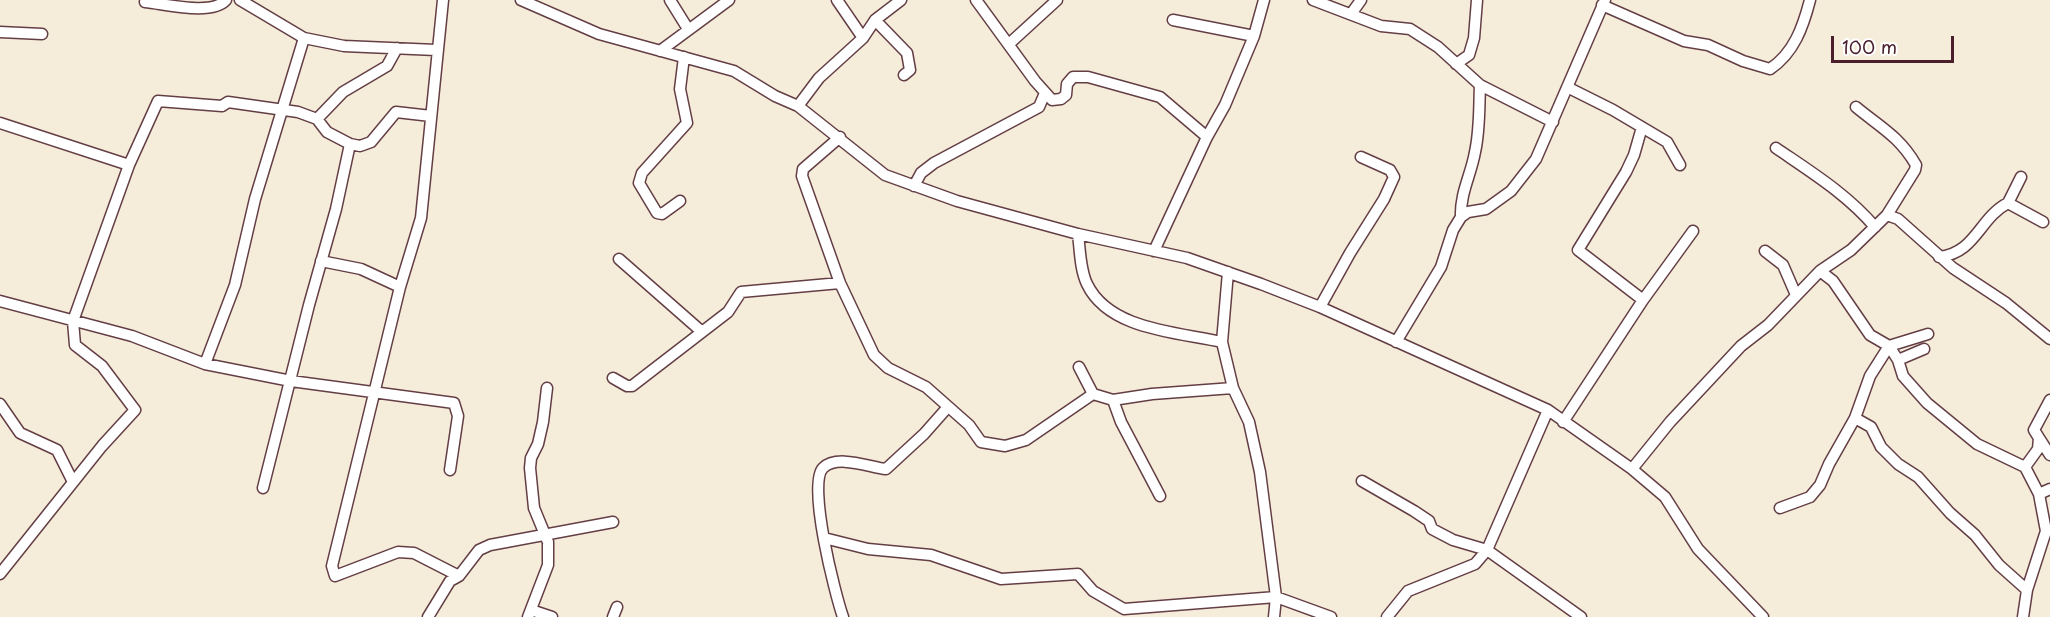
<!DOCTYPE html>
<style>
body{margin:0}
#map{position:relative;width:2050px;height:617px;overflow:hidden;background:#f5ecd9;font-family:"Playpen Sans",sans-serif}
canvas{display:block}
.scale{position:absolute;left:1831px;top:36px;width:123px;height:27px;box-sizing:border-box;border:3px solid #4a1f2b;border-top:0;padding-left:8px;font-size:18px;line-height:21px;white-space:nowrap;color:#4a1f2b;-webkit-text-stroke:4px #fff;paint-order:stroke}
</style>
<div id="map">
<canvas width="2050" height="617"></canvas>
<div class="scale">100 m</div>
</div>
<script>
const context = document.querySelector('canvas').getContext('2d');
context.lineJoin = 'round';
function trace(path, color, width, dash) {
  context.strokeStyle = color;
  context.lineWidth = width;
  context.lineCap = dash ? 'butt' : 'round';
  context.setLineDash(dash || []);
  context.stroke(path);
}
const minor = new Path2D(`
 M240,0L304,38L344,46L436,50
 M443,0L421,218L400,287L332,566L335,576L398,552L414,553L459,576
 M521,0L599,34L734,71L775,96L798,106L885,175L957,201L1078,234L1187,258L1261,284L1320,307L1548,410L1632,469L1665,497L1698,549L1763,617
 M670,0L688,29
 M837,0L863,38
 M976,0L1035,81L1052,100L1061,99L1066,95L1067,84L1073,77H1088L1160,97L1207,137
 M1313,0L1381,26L1410,29L1438,47L1480,85L1553,122
 M145,2C166,4 212,16 226,0
 M1602,5L1684,41L1708,45L1743,61L1770,69C1794,53 1803,27 1810,0
 M1351,14L1361,0
 M875,20L907,53L910,70L904,75
 M1173,20L1254,36
 M0,32L42,34
 M1010,43L1057,0
 M660,51L729,0
 M1456,64L1469,55L1474,38L1477,0
 M1569,88L1613,110L1667,142L1680,165
 M798,106L819,78L863,38L875,20L901,0
 M317,119L343,92L387,66L397,48
 M0,123L129,165
 M1642,127L1634,155L1626,172L1578,250L1643,300
 M840,137L803,169L802,176L840,283L874,355L888,368L926,387L969,425L981,442L1005,446L1026,440L1093,394
 M1776,148C1811,172 1847,194 1875,227
 M914,186L921,173L934,163L1039,107L1045,93
 M680,201L662,214L657,213L639,183L642,173L687,123L680,89L684,57
 M2008,203L2021,177
 M1887,215L1898,219L1953,268L2006,303L2050,339
 M1461,217C1460,193 1471,175 1475,152C1480,130 1479,107 1480,85
 M1078,234C1080,249 1080,270 1087,284C1109,330 1177,332 1222,342
 M1154,251L1207,137L1225,105L1254,36L1264,0
 M1765,251L1783,265L1796,295
 M1939,257C1976,253 1979,218 2008,203L2043,222
 M619,259L701,331
 M321,261L361,269L400,287
 M1820,271L1833,281L1870,335L1889,346L1898,360L1903,376L1927,403L1977,444L2025,467L2039,494L2046,531L2027,590L2023,617
 M1228,272L1222,342L1233,388L1249,422L1260,472L1276,597L1274,617
 M0,301L132,336L205,364L291,381L454,403L458,416L450,470
 M1320,307L1350,253L1384,199L1394,177L1390,170L1361,157
 M1396,342L1441,267L1453,230L1461,217L1468,212L1486,209L1511,191L1536,159L1605,0
 M1898,360L1924,349
 M205,364L235,285L255,199L304,38
 M1079,367L1093,394L1113,400L1152,394L1233,388
 M613,378L627,386H632L728,312L741,292L840,283
 M1113,400L1121,422L1160,496
 M0,404L20,433L57,450L73,482
 M1855,418L1871,427L1881,447L1898,464L1918,477L1950,513L1975,535L1999,565L2027,590
 M1563,422L1643,300L1693,231
 M2039,438L2050,455
 M2025,467L2038,449L2039,438L2034,430L2050,400
 M1632,469L1670,422L1741,346L1768,325L1820,271L1851,250L1887,215L1915,170L1916,165C1899,136 1880,127 1856,107
 M1362,481L1414,511L1429,521L1432,529L1453,540L1487,550L1548,410
 M263,488L309,305L336,209L350,144
 M2039,494L2050,489
 M1780,508L1810,497L1820,485L1829,464L1855,418L1870,376L1889,346L1928,334
 M824,538L868,549L931,555L1001,579L1078,574L1093,591L1124,609L1276,597L1331,617
 M0,574L102,446L135,410L102,366L75,345L73,321L129,165L158,101L222,106L228,102L298,112L317,119L327,132L350,144L360,146L371,142L396,112L431,116
 M531,610L552,617
 M428,617L450,581L459,576L479,550L490,545L613,522
 M528,617L548,565V542L534,508L530,468L531,458L538,444L543,422L547,388
 M613,617L617,607
 M843,617C835,594 807,484 823,468C837,454 869,467 886,469L924,434L947,408
 M1387,617L1408,591L1475,564L1487,550L1581,617`);
trace(minor, '#643e45', 13);
trace(minor, '#fff', 10);
</script>
